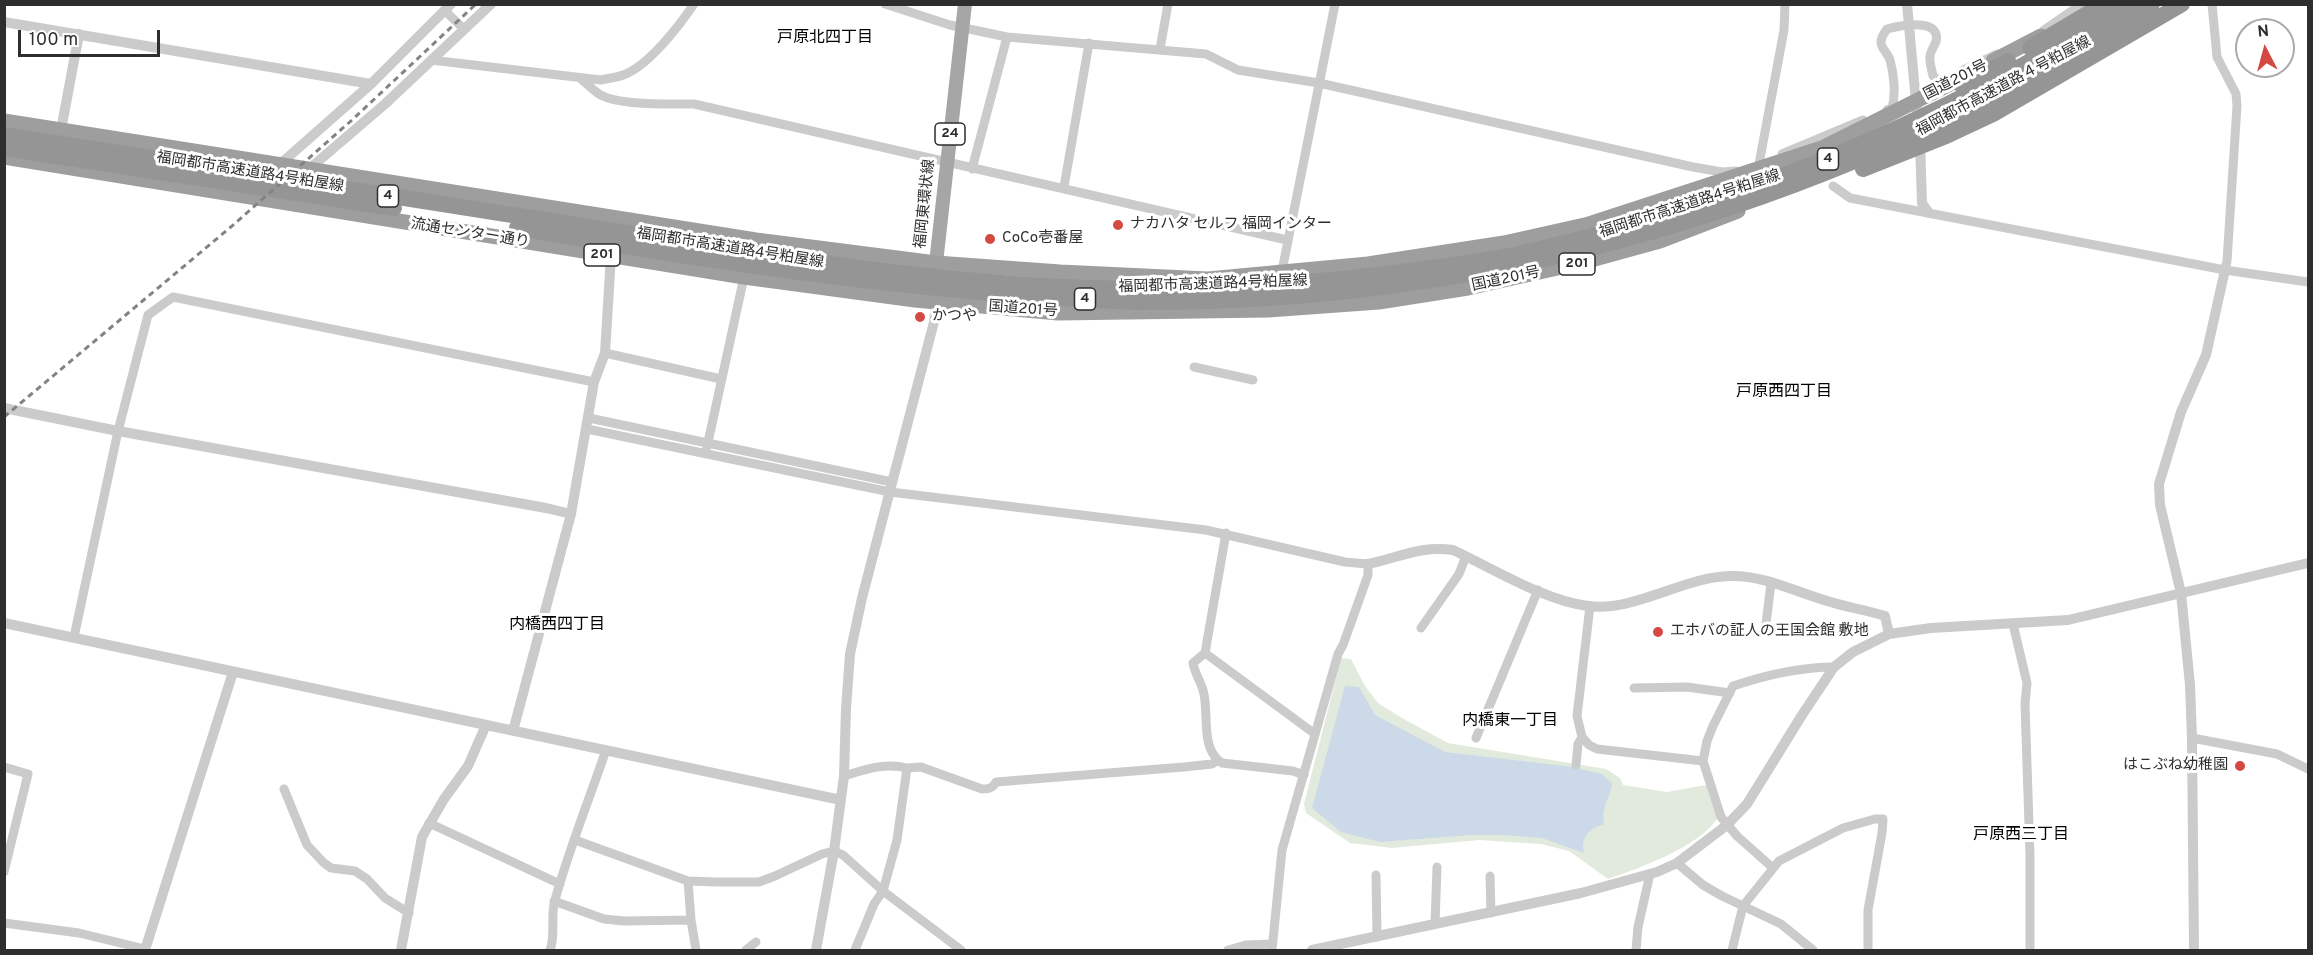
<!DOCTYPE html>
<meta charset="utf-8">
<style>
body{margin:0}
#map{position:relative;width:2313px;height:955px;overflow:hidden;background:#fff;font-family:Overpass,sans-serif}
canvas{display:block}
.frame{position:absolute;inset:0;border:6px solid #2e2e2e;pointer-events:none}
.north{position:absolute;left:2235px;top:18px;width:60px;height:60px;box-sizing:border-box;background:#fff;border:2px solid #ababab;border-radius:50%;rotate:354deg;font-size:16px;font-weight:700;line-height:24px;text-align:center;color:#2e2e2e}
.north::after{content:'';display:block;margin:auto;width:21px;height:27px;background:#d34a42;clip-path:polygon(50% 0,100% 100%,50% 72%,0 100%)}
.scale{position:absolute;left:18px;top:30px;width:142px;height:27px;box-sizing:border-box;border:3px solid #2e2e2e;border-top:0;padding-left:8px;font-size:18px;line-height:21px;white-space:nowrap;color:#2e2e2e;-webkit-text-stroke:4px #fff;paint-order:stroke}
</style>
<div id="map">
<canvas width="2313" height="955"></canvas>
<div class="frame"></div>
<div class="north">N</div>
<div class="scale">100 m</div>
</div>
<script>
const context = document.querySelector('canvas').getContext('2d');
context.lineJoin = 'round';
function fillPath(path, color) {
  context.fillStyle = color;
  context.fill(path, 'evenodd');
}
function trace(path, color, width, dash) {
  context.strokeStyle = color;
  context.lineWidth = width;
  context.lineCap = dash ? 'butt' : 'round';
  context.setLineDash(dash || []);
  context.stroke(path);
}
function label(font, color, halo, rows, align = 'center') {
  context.font = font + ' Overpass,"Noto Sans JP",sans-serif';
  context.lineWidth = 6;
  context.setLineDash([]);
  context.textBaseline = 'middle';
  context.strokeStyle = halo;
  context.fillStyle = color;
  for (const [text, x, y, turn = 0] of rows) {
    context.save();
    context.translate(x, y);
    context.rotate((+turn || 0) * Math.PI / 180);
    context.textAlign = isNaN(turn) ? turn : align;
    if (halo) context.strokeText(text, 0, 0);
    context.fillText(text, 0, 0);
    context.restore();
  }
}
fillPath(new Path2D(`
 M1341,658L1351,659L1365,686L1378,703L1402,718L1448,743L1606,769L1620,778L1623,785L1667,792L1706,785L1717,819C1698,847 1640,868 1608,879L1569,851L1541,844L1479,840L1392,848L1350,843L1306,813L1304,804Z`), '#e2eadd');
fillPath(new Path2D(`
 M1345,686L1359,687L1375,715L1445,752L1573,767L1602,774L1612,783C1610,800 1601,805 1604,824C1589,829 1580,837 1584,853L1542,838L1503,835H1470L1380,842L1341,832L1312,808Z`), '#cbd9e8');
trace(new Path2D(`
 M885,4L950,25L1007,37L1206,54L1238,70L1319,83L1693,167L1722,172L1736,171
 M2212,4L2217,57L2236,94L2237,106L2227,261L2225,270
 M445,11L464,29
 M2044,30L2082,4
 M1160,49L1168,4
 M431,60L601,80C610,78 621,77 628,73C652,61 679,26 694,4
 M1963,70L1997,54
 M581,79C587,84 593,90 599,94C618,106 671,104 694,104L1287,240
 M1887,110L1892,108C1896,94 1894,74 1890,60C1888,53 1881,49 1881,42C1881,37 1884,33 1887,29C1898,26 1931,19 1936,34C1939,43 1930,49 1930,57C1929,62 1932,70 1933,76L1941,82L1948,78
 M1782,154L1863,120
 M1759,164L1784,30L1785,4
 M972,169L1007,37
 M1833,186L1850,198L2225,270L2308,282
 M1064,187L1089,43
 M1282,271L1335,4
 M605,353L721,379
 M1194,367L1253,380
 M589,418L892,482
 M587,429L890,492L1206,530L1345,562L1368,564V575L1343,645L1338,654L1282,850L1272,950
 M707,447L744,277
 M1226,533L1205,653L1315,734
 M1590,606L1577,716L1582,737L1589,745L1597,749L1703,761
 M2013,624L2027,683L2025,704L2030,855V950
 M1421,628L1459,574L1466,556
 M1765,632L1771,583
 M74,637L118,431L148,315L173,297L594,382
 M1205,653L1193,663C1195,674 1200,680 1203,690C1210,713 1199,748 1222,763L1293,771L1304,775
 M1634,688L1687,687L1730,693
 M1476,738L1538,590
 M2192,738L2277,754L2308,769
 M1576,765L1578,744L1582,737
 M4,767L28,774L4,872
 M907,768L921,767L982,789C989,789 993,788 996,782L1184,767L1212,764L1218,760
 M844,776C864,770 885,762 907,768L897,840L883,891L874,904L855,950
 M284,789L307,845L324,863L331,868L355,871L367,879L385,898L409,913
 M429,823L560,884
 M575,840L688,881L716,882H759L775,876L822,854L834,851L843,855L883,891L961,950
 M1677,863L1703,885L1722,896L1781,924L1813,950
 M1773,868L1737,836L1721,817L1703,761L1707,741L1713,726L1733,686C1766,675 1799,667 1834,667
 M1376,875L1377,937
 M1490,876L1491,913
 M688,881L691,920L696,950
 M554,901L604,919L624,921L691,920
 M4,923L79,933L145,949
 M1435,924L1437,867
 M550,950C556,935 550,916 555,900C569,849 589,800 606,750
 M746,950L756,942
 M1228,950L1246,945L1272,944
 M1636,950L1638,927L1650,874
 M1732,950L1743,906L1779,861L1843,828L1875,819H1883L1882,833L1868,910V950`), '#cbcbcb', 9);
trace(new Path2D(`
 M1907,4L1918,124
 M4,22L371,84
 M61,130L79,34
 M1920,142L1922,203L1929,213
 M278,166L371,84L451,4
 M308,170L385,104L491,4
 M4,408L118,431L546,508L571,514
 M1368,564C1398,558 1422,545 1453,550C1494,569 1543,600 1588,606C1635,612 1683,577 1730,576C1764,575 1796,592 1827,601C1846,607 1866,610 1885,616L1889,634
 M4,623L841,800
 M513,731L571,514L594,382L605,353L611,256
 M145,950L233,672
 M401,950L422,837L444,799L468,766L486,725
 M816,950L834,851L844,776L846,709L850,654L862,598L934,322L937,295
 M1312,950L1581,893L1657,872L1677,863L1727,825L1747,804L1802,715L1834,667L1853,652L1889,634L1931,628L2068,620L2308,563
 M2194,950L2192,738L2190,685L2181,593L2160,505L2159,484L2181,412L2206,355L2225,270`), '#cbcbcb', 10);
trace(new Path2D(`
 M936,263L965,4`), '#a6a6a6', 14);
trace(new Path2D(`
 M1993,61L2041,36
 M4,121L756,240L936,263L1060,272L1208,279L1368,264L1504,243L1589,224L1822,148L1972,73
 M4,157L744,277L915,300L1058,313L1268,310L1379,302L1468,288L1580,263L1660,241L1738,211`), '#9e9e9e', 15);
trace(new Path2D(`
 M4,135L665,239
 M4,148L394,208
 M517,228L661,252`), '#959595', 16);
trace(new Path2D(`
 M4,417L232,226L352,120L476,4`), '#838383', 3, [6, 4.5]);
trace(new Path2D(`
 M2030,48L2104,4
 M1962,86L2008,61
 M1863,169L1946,136L1993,114L2182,4
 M665,239C821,264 978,288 1136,289C1230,289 1324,283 1417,270C1447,266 1478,262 1508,256C1728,209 1937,124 2127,4
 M661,252C790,272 918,289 1048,297C1077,299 1105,301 1134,302C1496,304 1847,202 2152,4`), '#959595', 16);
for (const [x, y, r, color] of [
 [1118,225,6,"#d34a42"],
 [990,239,6,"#d34a42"],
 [920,317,6,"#d34a42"],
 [1658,632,6,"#d34a42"],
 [2240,766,6,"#d34a42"]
]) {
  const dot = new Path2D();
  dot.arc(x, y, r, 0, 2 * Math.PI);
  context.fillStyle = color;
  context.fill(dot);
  trace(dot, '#fff', 2);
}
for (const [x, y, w] of [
 [950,134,30],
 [1828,159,21],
 [388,196,21],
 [602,255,36],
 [1577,264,36],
 [1085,299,21]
]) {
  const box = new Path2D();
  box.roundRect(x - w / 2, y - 11, w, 22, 4.5);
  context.fillStyle = '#fff';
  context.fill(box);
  trace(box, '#2e2e2e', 1.5);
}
label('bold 14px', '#2e2e2e', null, [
 ["24",950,134],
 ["4",1828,159],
 ["4",388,196],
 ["201",602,255],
 ["201",1577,264],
 ["4",1085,299]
]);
label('15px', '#2e2e2e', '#fff', [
 ["国道201号",1956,81,-27],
 ["福岡都市高速道路４号粕屋線",2004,87,-28],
 ["福岡都市高速道路4号粕屋線",250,173,9],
 ["福岡東環状線",926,204,-84],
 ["福岡都市高速道路4号粕屋線",1690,205,-18],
 ["流通センター通り",470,234,9],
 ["福岡都市高速道路4号粕屋線",730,249,9],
 ["国道201号",1506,280,-12],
 ["福岡都市高速道路4号粕屋線",1213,285,-2],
 ["国道201号",1023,310,4]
]);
label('15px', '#2e2e2e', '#fff', [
 ["ナカハタ セルフ 福岡インター",1130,225],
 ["CoCo壱番屋",1002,239],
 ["かつや",932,317],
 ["エホバの証人の王国会館 敷地",1670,632],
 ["はこぶね幼稚園",2228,766,"right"]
], 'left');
label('16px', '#000', '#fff', [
 ["戸原北四丁目",825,39],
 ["戸原西四丁目",1784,393],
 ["内橋西四丁目",557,626],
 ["内橋東一丁目",1510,722],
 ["戸原西三丁目",2021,836]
]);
</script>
